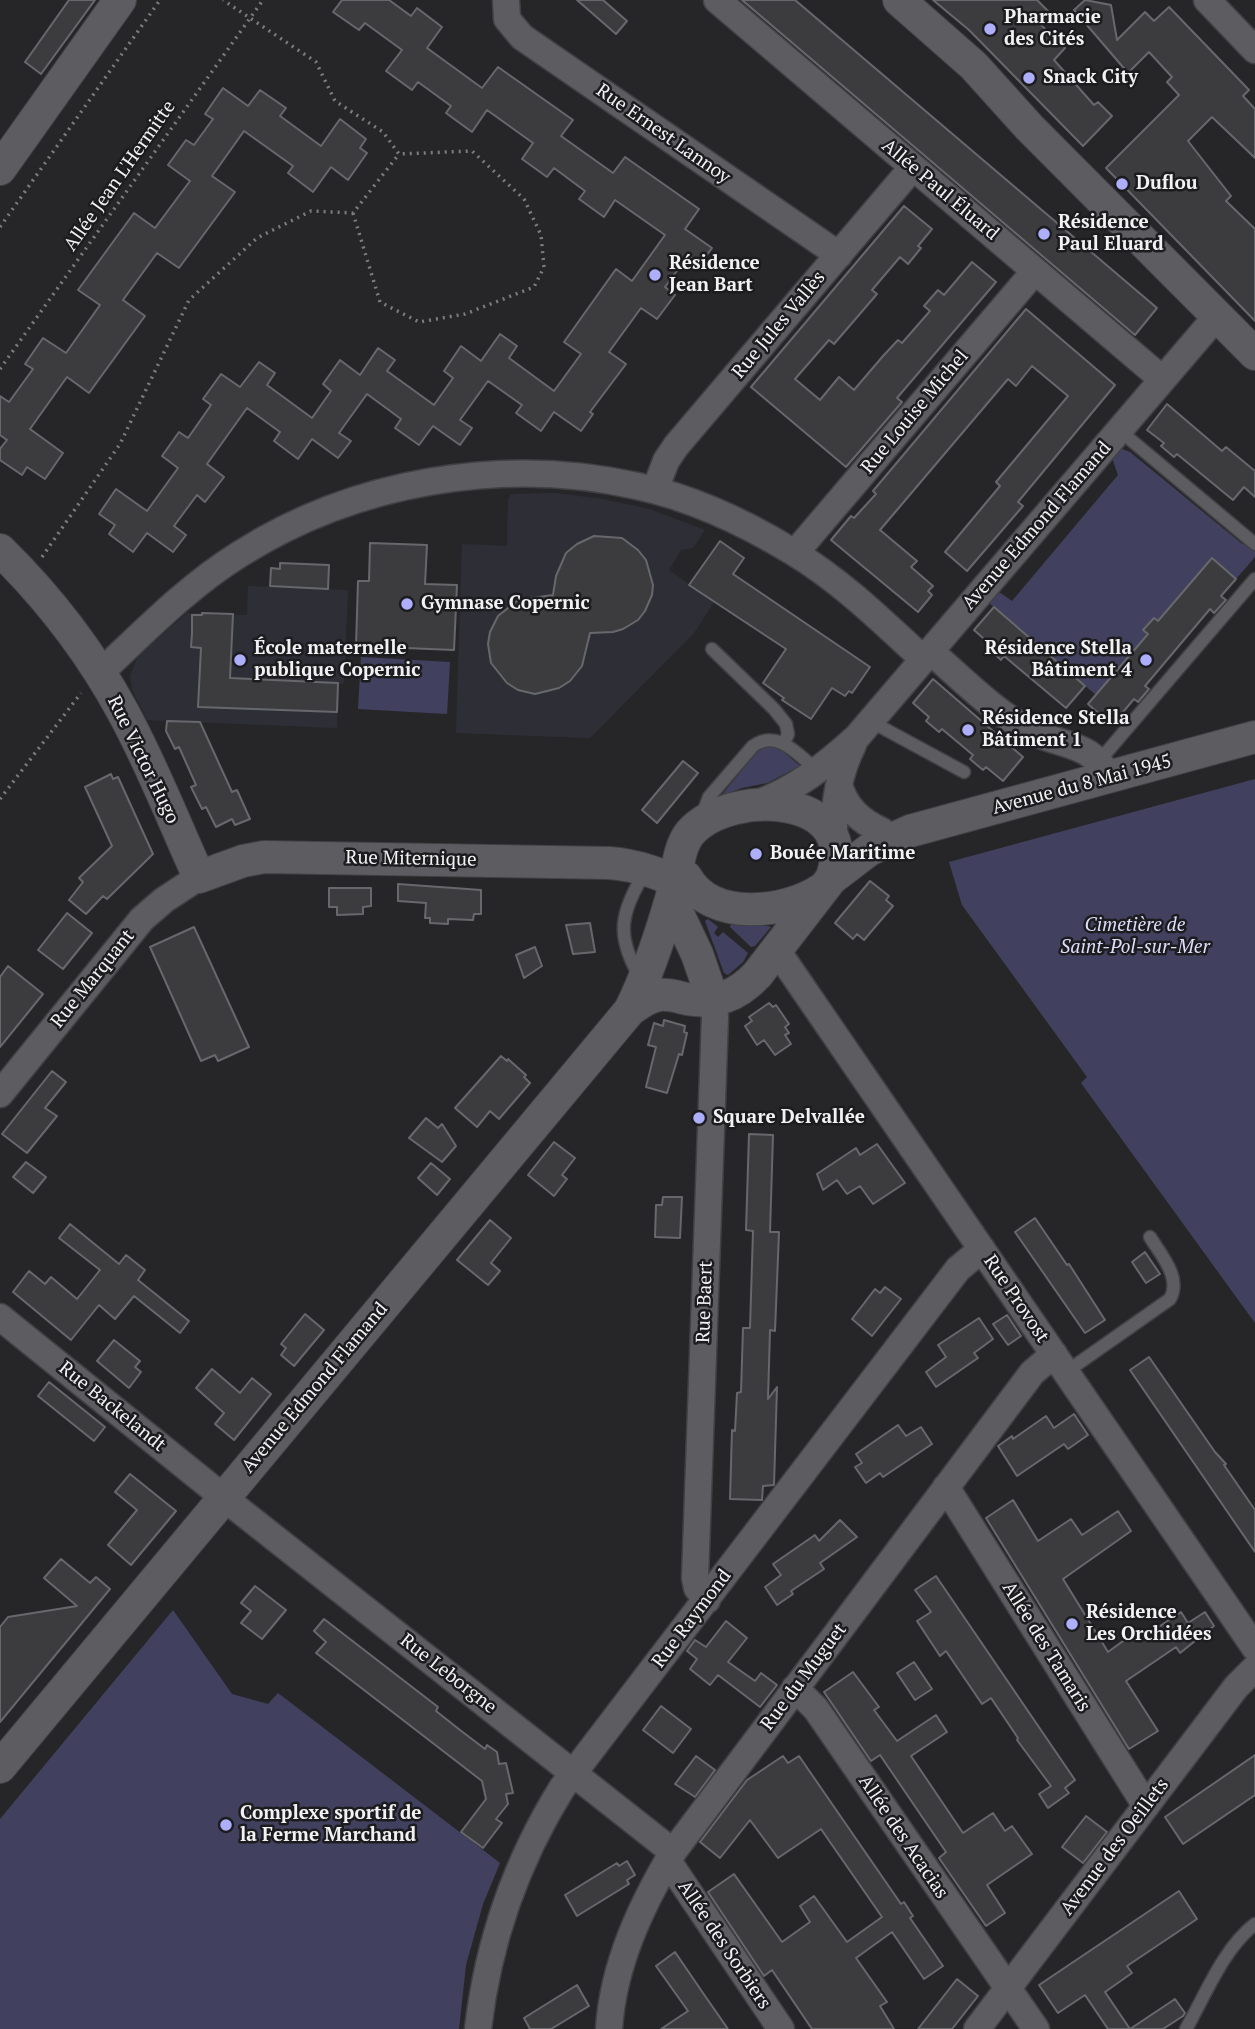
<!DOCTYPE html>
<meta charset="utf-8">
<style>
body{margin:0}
canvas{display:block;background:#262629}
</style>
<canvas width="1255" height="2029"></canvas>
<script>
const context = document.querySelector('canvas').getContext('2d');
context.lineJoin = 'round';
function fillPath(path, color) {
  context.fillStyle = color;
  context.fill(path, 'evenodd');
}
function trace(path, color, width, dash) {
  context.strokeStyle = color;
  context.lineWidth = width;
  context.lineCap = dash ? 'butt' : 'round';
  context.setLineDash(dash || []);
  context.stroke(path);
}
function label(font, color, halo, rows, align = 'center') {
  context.font = font + ' "PT Serif",serif';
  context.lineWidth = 5;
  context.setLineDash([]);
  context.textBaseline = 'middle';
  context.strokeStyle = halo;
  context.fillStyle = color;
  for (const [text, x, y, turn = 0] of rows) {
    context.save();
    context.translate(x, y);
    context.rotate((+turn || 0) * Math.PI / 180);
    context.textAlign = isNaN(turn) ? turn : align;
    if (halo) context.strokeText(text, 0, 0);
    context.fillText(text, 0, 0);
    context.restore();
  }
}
fillPath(new Path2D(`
 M556,493L602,499L649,509L705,530L693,548L681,550L669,570L714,602L694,633L590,738L456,733L462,544L507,546L508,500L511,494Z
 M248,586L348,590L344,683L338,684L337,728L147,720L132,689L130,676L138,656L187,613L247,615Z`), '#2e2e37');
fillPath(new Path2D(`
 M1122,449L1130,452L1241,543L1255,550V557L1236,579L1158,621L1154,618L1144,630L1148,634L1096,695L989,603L999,592L1012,601L1118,475L1112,458Z
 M361,657L450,662L447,714L358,709Z
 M765,745L779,748L800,766L767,783L742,788L721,796L759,749Z
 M1255,779V1323L1081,1083L1087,1077L962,905L949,862Z
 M708,919L718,927L714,933L718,937L723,932L748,953L743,962L728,975L724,973L705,921Z
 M731,924C744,927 762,923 771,927L755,946L751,947L730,927Z
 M173,1610L232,1694L268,1704L278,1693L500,1863L483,1904L466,1965L459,2029H0V1819Z`), '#41415f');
const building = new Path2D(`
 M69,0H95L41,74L25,62Z
 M342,0H389L411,16L417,8L442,27L427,48L482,88L498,67L573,120L561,136L613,173L625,157L699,209L685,229L712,248L700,264L688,256L665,287L675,295L657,319L641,308L609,352L626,364L590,412L593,414L581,431L554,412L541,431L516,413L522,405L488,381L460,420L472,428L460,445L433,426L419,445L395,428L401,419L367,394L339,433L351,441L338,458L312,439L298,459L274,441L280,432L247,408L207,464L224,477L205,502L197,495L174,526L186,535L173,552L147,533L133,552L109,534L115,525L99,514L116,489L147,511L178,468L162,456L179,432L188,438L211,405L203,399L221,374L240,387L259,362L275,373L267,385L312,418L331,391L323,384L340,360L360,375L378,348L395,360L387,371L434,405L453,378L444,371L461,346L481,361L500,334L517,346L509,358L554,391L581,354L564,342L616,269L632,281L665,235L615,200L604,217L579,199L585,191L554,168L547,177L522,159L533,143L487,110L472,132L446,113L451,106L418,82L412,90L386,71L402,50L365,23L359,30L333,12Z
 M577,0H603L627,21L616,34Z
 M742,0H795L1157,308L1135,335Z
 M933,0H1037L1052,15L1041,25L1065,48L1054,60L1094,105L1098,102L1112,116L1083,146L969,30Z
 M1085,0L1111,5L1117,40L1145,12L1154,21L1169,7L1249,90L1243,96L1255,109V158L1212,117L1188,141L1231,196L1226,201L1255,229V321L1106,168L1179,95L1167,82L1172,77L1149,52L1128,73L1074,10Z
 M223,88L248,106L260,90L286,108L280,116L321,146L340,119L366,139L360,148L367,153L348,180L331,167L313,192L288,173L293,166L244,131L212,176L235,192L179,268L157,253L123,300L145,316L89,393L67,377L30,429L63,453L45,479L27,467L22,475L0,460V449L7,440L0,435V396L9,402L33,369L25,364L43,338L66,353L100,305L78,290L134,213L155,228L190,181L168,165L186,140L194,145L213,119L205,114Z
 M904,206L932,229L918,246L921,248L908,264L900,257L872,290L877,294L834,344L829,340L795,379L820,400L839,377L854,390L883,356L898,340L902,343L930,311L924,306L938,290L944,295L972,262L996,282L897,398L902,402L846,467L751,387Z
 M1026,309L1115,385L1018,502L1023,506L967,571L945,552L1000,486L996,482L1068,396L1032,366L1016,386L1008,379L880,530L917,561L911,567L933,586L928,591L932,595L918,612L831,540L851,516L854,518L876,494L873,491Z
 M1167,404L1222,451L1226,447L1255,471V497L1244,487L1233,500L1177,454L1174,457L1161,446L1164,443L1147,430Z
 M594,536L622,538L638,550L646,560L653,585L652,595L645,611L638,620L623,629L613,632L590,633L582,666L570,681L559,688L535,694L518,690L507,683L491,663L488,644L490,632L498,616L518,600L553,595L556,576L566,553L577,544Z
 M720,541L744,558L733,574L870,667L852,693L849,691L845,696L832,688L811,719L782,700L784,698L763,683L786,649L689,585Z
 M370,543L427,545L425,584L457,585L454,650L356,646L358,581H369Z
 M1212,558L1236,579L1221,596L1226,600L1214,613L1210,609L1145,686L1149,689L1138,702L1134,699L1112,725L1088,704L1148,634L1143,630L1154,618L1158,621Z
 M280,563L329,565L328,589L270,586L271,568L280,569Z
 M994,607L1085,686L1066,708L1004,656L1001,660L989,649L991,645L974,630Z
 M202,613L233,614L230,678L338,683L337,712L198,707L201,648L191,647L192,633V615H202Z
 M933,679L1023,757L1003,781L986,767L983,770L977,765L970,759L973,755L942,729L939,732L926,721L929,717L913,703Z
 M167,721L200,722L232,792L237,790L250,819L235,825L232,819L216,827L206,807L202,809L191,787L196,785L179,747L175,749L166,731Z
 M683,761L698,773L657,823L642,810Z
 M111,774L113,779L118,777L153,854L107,899L103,896L86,914L69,900L83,882L79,878L112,846L85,787Z
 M870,881L889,896L886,900L893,906L864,940L857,934L853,939L835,923Z
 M398,884L481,890V914H474L473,920L448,919V924L430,923V918H425L426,903L398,901Z
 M329,888H371V906L363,907V914L337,915V907H329Z
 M67,913L92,933L63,969L38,950Z
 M590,923L595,952L573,954L566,925Z
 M194,927L249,1047L218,1061L215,1055L201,1061L150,947Z
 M535,947L542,966L524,978L516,955Z
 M8,966L43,994L0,1047V977Z
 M769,1003L773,1007L776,1005L789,1024L785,1027L789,1033L785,1035L791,1044L775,1055L764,1040L757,1045L745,1026L752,1021L749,1017Z
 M664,1020L685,1026L684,1032L687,1033L682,1055L679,1054L667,1093L646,1087L656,1047L648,1045L654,1023L663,1026Z
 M501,1056L507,1061L508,1059L526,1075L524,1077L530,1083L499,1119L490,1111L477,1127L455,1108Z
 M52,1071L66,1082L45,1108L57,1116L27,1153L2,1134Z
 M426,1118L438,1128L442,1124L456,1146L442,1162L409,1138Z
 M749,1134L773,1135L770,1232H779L775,1331L770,1330L768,1399L777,1387L774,1485L763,1486L762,1500L730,1499L732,1430L735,1431L737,1393L741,1392L743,1328H750L753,1231L746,1230Z
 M554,1142L575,1158L562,1175L567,1179L554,1196L528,1175Z
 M877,1144L905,1183L873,1204L860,1186L847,1194L837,1180L823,1190L817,1174L856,1148L860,1155Z
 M26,1162L46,1177L33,1193L13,1177Z
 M431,1163L450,1179L437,1195L418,1178Z
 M663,1197H682L680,1238L655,1237L656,1205H662Z
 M1035,1218L1067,1265L1069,1264L1105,1320L1085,1333L1015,1232Z
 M490,1220L511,1238L491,1263L500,1271L488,1285L457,1260Z
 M70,1224L119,1264L126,1255L145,1270L138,1280L189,1321L180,1333L134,1296L115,1319L99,1305L71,1340L13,1292L29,1271L45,1284L51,1277L77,1299L100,1270L59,1238Z
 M1145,1252L1160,1274L1146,1283L1132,1262Z
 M885,1287L901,1299L872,1336L852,1319L875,1289L880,1293Z
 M305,1314L324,1330L294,1366L281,1355L286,1348L281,1344Z
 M1007,1315L1021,1336L1008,1345L993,1324Z
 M979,1318L993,1339L974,1353L978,1358L936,1387L926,1372L946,1357L938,1345Z
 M114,1340L140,1361L135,1367L141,1372L129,1388L97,1361Z
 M1149,1357L1215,1452L1226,1464L1224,1465L1255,1510V1552L1130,1370Z
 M212,1369L240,1393L252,1378L271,1394L234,1440L215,1424L224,1413L196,1388Z
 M49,1382L105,1427L94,1441L38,1396Z
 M1074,1414L1088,1435L1068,1449L1064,1444L1017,1476L998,1446L1012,1436L1013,1439L1046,1416L1054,1428Z
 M898,1425L906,1436L921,1427L932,1444L883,1477L880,1473L866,1483L855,1467L862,1463L856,1454Z
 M130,1474L176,1511L131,1565L108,1545L137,1510L115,1492Z
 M1013,1500L1038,1541L1071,1519L1082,1535L1118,1511L1131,1531L1063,1579L1108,1652L1134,1633L1139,1640L1181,1612L1188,1623L1205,1612L1214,1626L1180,1653L1176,1647L1126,1681L1158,1731L1129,1749L986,1518Z
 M840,1520L857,1537L820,1563L824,1569L791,1591L793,1594L777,1605L765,1587L781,1575L773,1564L815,1535L819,1541Z
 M61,1559L90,1583L96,1577L110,1589L0,1722V1627L8,1617L77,1606L44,1578Z
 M936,1576L1075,1780L1065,1788L1069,1793L1048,1808L1039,1794L1051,1786L1017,1740L1018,1738L991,1698L982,1704L946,1651L940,1656L917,1621L931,1612L915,1590Z
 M255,1586L286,1610L262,1639L241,1623L251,1611L241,1603Z
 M324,1619L438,1707L436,1711L460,1730L485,1749L487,1745L497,1752L499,1764L506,1763L513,1793L506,1794L508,1804L496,1819L502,1823L483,1848L461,1832L486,1799L482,1781L316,1653L326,1642L314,1631Z
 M726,1621L747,1638L728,1662L755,1681L761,1673L777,1685L760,1707L718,1675L710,1685L690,1669L697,1659L687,1651L695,1640L706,1647Z
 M914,1662L932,1689L915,1700L897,1673Z
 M853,1672L879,1707L874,1710L897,1741L936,1715L947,1732L911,1756L963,1833L993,1813L1005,1831L1012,1826L1032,1854L987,1885L1005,1913L986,1926L939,1858L946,1852L880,1755L871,1761L824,1692Z
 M661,1706L691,1729L673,1753L643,1730Z
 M1255,1755V1795L1183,1844L1165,1817Z
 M696,1756L715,1770L695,1797L675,1784Z
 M783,1756L788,1763L799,1756L901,1904L904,1902L913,1916L910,1918L943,1966L924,1979L892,1932L856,1958L887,2002L880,2006L894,2029H812L772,1970L764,1976L708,1892L734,1874L782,1942L810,1922L800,1906L814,1896L847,1942L882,1917L821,1829L778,1858L750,1820L720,1858L700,1842L747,1780Z
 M1086,1816L1107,1832L1083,1863L1062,1847Z
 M627,1861L635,1875L627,1880L629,1884L577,1916L565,1895L617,1863L619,1866Z
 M1179,1891L1197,1919L1127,1966L1132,1973L1105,1992L1130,2029H1108L1085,1995L1058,2013L1039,1985Z
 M675,1952L703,1993L728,2029H661L688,2011L656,1966Z
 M957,1979L978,1996L952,2029H918Z
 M577,1985L589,2006L551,2029H530L524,2018Z
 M1175,1999L1185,2013L1183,2016L1163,2029H1130Z`);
fillPath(building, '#3c3c3f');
trace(building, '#67686c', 2);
const service = new Path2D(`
 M1119,430L1255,544
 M712,649L774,709L786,724L788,734L784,743
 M870,721L964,772
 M1100,760L1255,579
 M701,818L709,797L753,746C778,728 799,756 818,771
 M641,979C614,934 621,913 646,870
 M1066,1372L1170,1299C1182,1278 1161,1255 1150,1237
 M1186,2029C1206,1994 1223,1949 1255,1924`);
const minor = new Path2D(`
 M506,0L507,19L522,37L839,255
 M717,0L1162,379
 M1207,0L1255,50
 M655,490L666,461L676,446L913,167
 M795,553L1035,271
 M930,651C959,676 998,716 1033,732C1062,746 1095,744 1109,778
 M99,674C145,631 187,587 240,554C355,481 504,456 637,486C693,498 744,522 793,552C841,581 882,621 923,659
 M839,785C846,808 860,821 882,831
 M756,804C796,789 825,766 857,737L1217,316
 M834,845C833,810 837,776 853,745
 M776,949L1255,1648
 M0,1094L142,919L164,900L199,877
 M0,1317L238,1509L673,1852
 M946,1487L1146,1806
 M707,1600L697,1588L695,1578L715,1017L713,1000
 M795,1688L816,1709L1036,2029
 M668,1861L781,2029
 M478,2029C488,1942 516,1862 562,1788L958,1269L982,1249
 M609,2029C613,1965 641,1906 673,1852L1032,1373L1054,1354
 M977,2029L1236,1687L1255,1668`);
const tertiary = new Path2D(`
 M899,0L974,66L1029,127L1255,354
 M0,169L120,0
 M0,550C48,597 91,653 123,712C152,765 174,822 199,877L243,861L264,857L609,863C641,865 670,877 698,892
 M686,877C711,922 785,914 822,889
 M831,879L869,850L910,831L1255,737
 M671,899L697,954L713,1000
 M0,1767L630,1010C640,1003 648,997 660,995C669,994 678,997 687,999C716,1004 737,996 757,975L831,879C864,795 732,786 690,833C677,849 677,879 671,899C660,937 648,974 630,1010`);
trace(service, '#414144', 15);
trace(minor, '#414144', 29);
trace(tertiary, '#414144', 34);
trace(new Path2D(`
 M353,213L380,302L419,322L465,314L534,287L544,267L541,235L524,199L472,151L399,154
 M0,227L160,0
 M0,369L263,0
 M42,557L120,444L189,300L257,238L311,211L353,213L399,154L383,132L335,101L316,62L223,0
 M0,799L81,693`), '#7c7c7f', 3.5, [2, 5]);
trace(service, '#5d5d61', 12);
trace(minor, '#5d5d61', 26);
trace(tertiary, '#5d5d61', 32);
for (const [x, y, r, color] of [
 [990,29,7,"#adaffb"],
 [1029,78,7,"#adaffb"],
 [1122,184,7,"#adaffb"],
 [1044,234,7,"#adaffb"],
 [655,275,7,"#adaffb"],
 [407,604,7,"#adaffb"],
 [240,660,7,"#adaffb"],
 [1146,660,7,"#adaffb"],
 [968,730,7,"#adaffb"],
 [756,854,7,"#adaffb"],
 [699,1118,7,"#adaffb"],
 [1072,1624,7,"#adaffb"],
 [226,1825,7,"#adaffb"]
]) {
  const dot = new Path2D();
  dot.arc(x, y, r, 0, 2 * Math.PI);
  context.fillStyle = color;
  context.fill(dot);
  trace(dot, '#1c1c1f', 2.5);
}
label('bold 19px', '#f2f2f4', '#1c1c1f', [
 ["Pharmacie",1004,18],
 ["des Cités",1004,40],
 ["Snack City",1043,78],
 ["Duflou",1136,184],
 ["Résidence",1058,223],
 ["Paul Eluard",1058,245],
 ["Résidence",669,264],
 ["Jean Bart",669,286],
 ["Gymnase Copernic",421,604],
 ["École maternelle",254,649],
 ["publique Copernic",254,671],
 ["Résidence Stella",1132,649,"right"],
 ["Bâtiment 4",1132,671,"right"],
 ["Résidence Stella",982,719],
 ["Bâtiment 1",982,741],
 ["Bouée Maritime",770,854],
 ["Square Delvallée",713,1118],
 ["Résidence",1086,1613],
 ["Les Orchidées",1086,1635],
 ["Complexe sportif de",240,1814],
 ["la Ferme Marchand",240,1836]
], 'left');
label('19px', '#f2f2f4', '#1c1c1f', [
 ["Rue Ernest Lannoy",663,134,35],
 ["Allée Jean L'Hermitte",120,176,-55],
 ["Allée Paul Éluard",940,190,40],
 ["Rue Jules Vallès",779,325,-50],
 ["Rue Louise Michel",915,412,-50],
 ["Avenue Edmond Flamand",1037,526,-49],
 ["Rue Victor Hugo",143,760,64],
 ["Avenue du 8 Mai 1945",1082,785,-15],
 ["Rue Miternique",411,859,1],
 ["Rue Marquant",93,979,-51],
 ["Rue Provost",1016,1299,56],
 ["Rue Baert",705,1302,-88],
 ["Avenue Edmond Flamand",315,1388,-50],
 ["Rue Backelandt",112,1407,39],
 ["Rue Raymond",692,1619,-53],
 ["Allée des Tamaris",1046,1647,58],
 ["Rue Leborgne",448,1674,38],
 ["Rue du Muguet",804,1677,-53],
 ["Allée des Acacias",903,1837,56],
 ["Avenue des Oeillets",1115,1847,-53],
 ["Allée des Sorbiers",724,1945,56]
]);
label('italic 19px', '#dddffd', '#1c1c1f', [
 ["Cimetière de",1135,926],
 ["Saint-Pol-sur-Mer",1135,948]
]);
</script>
